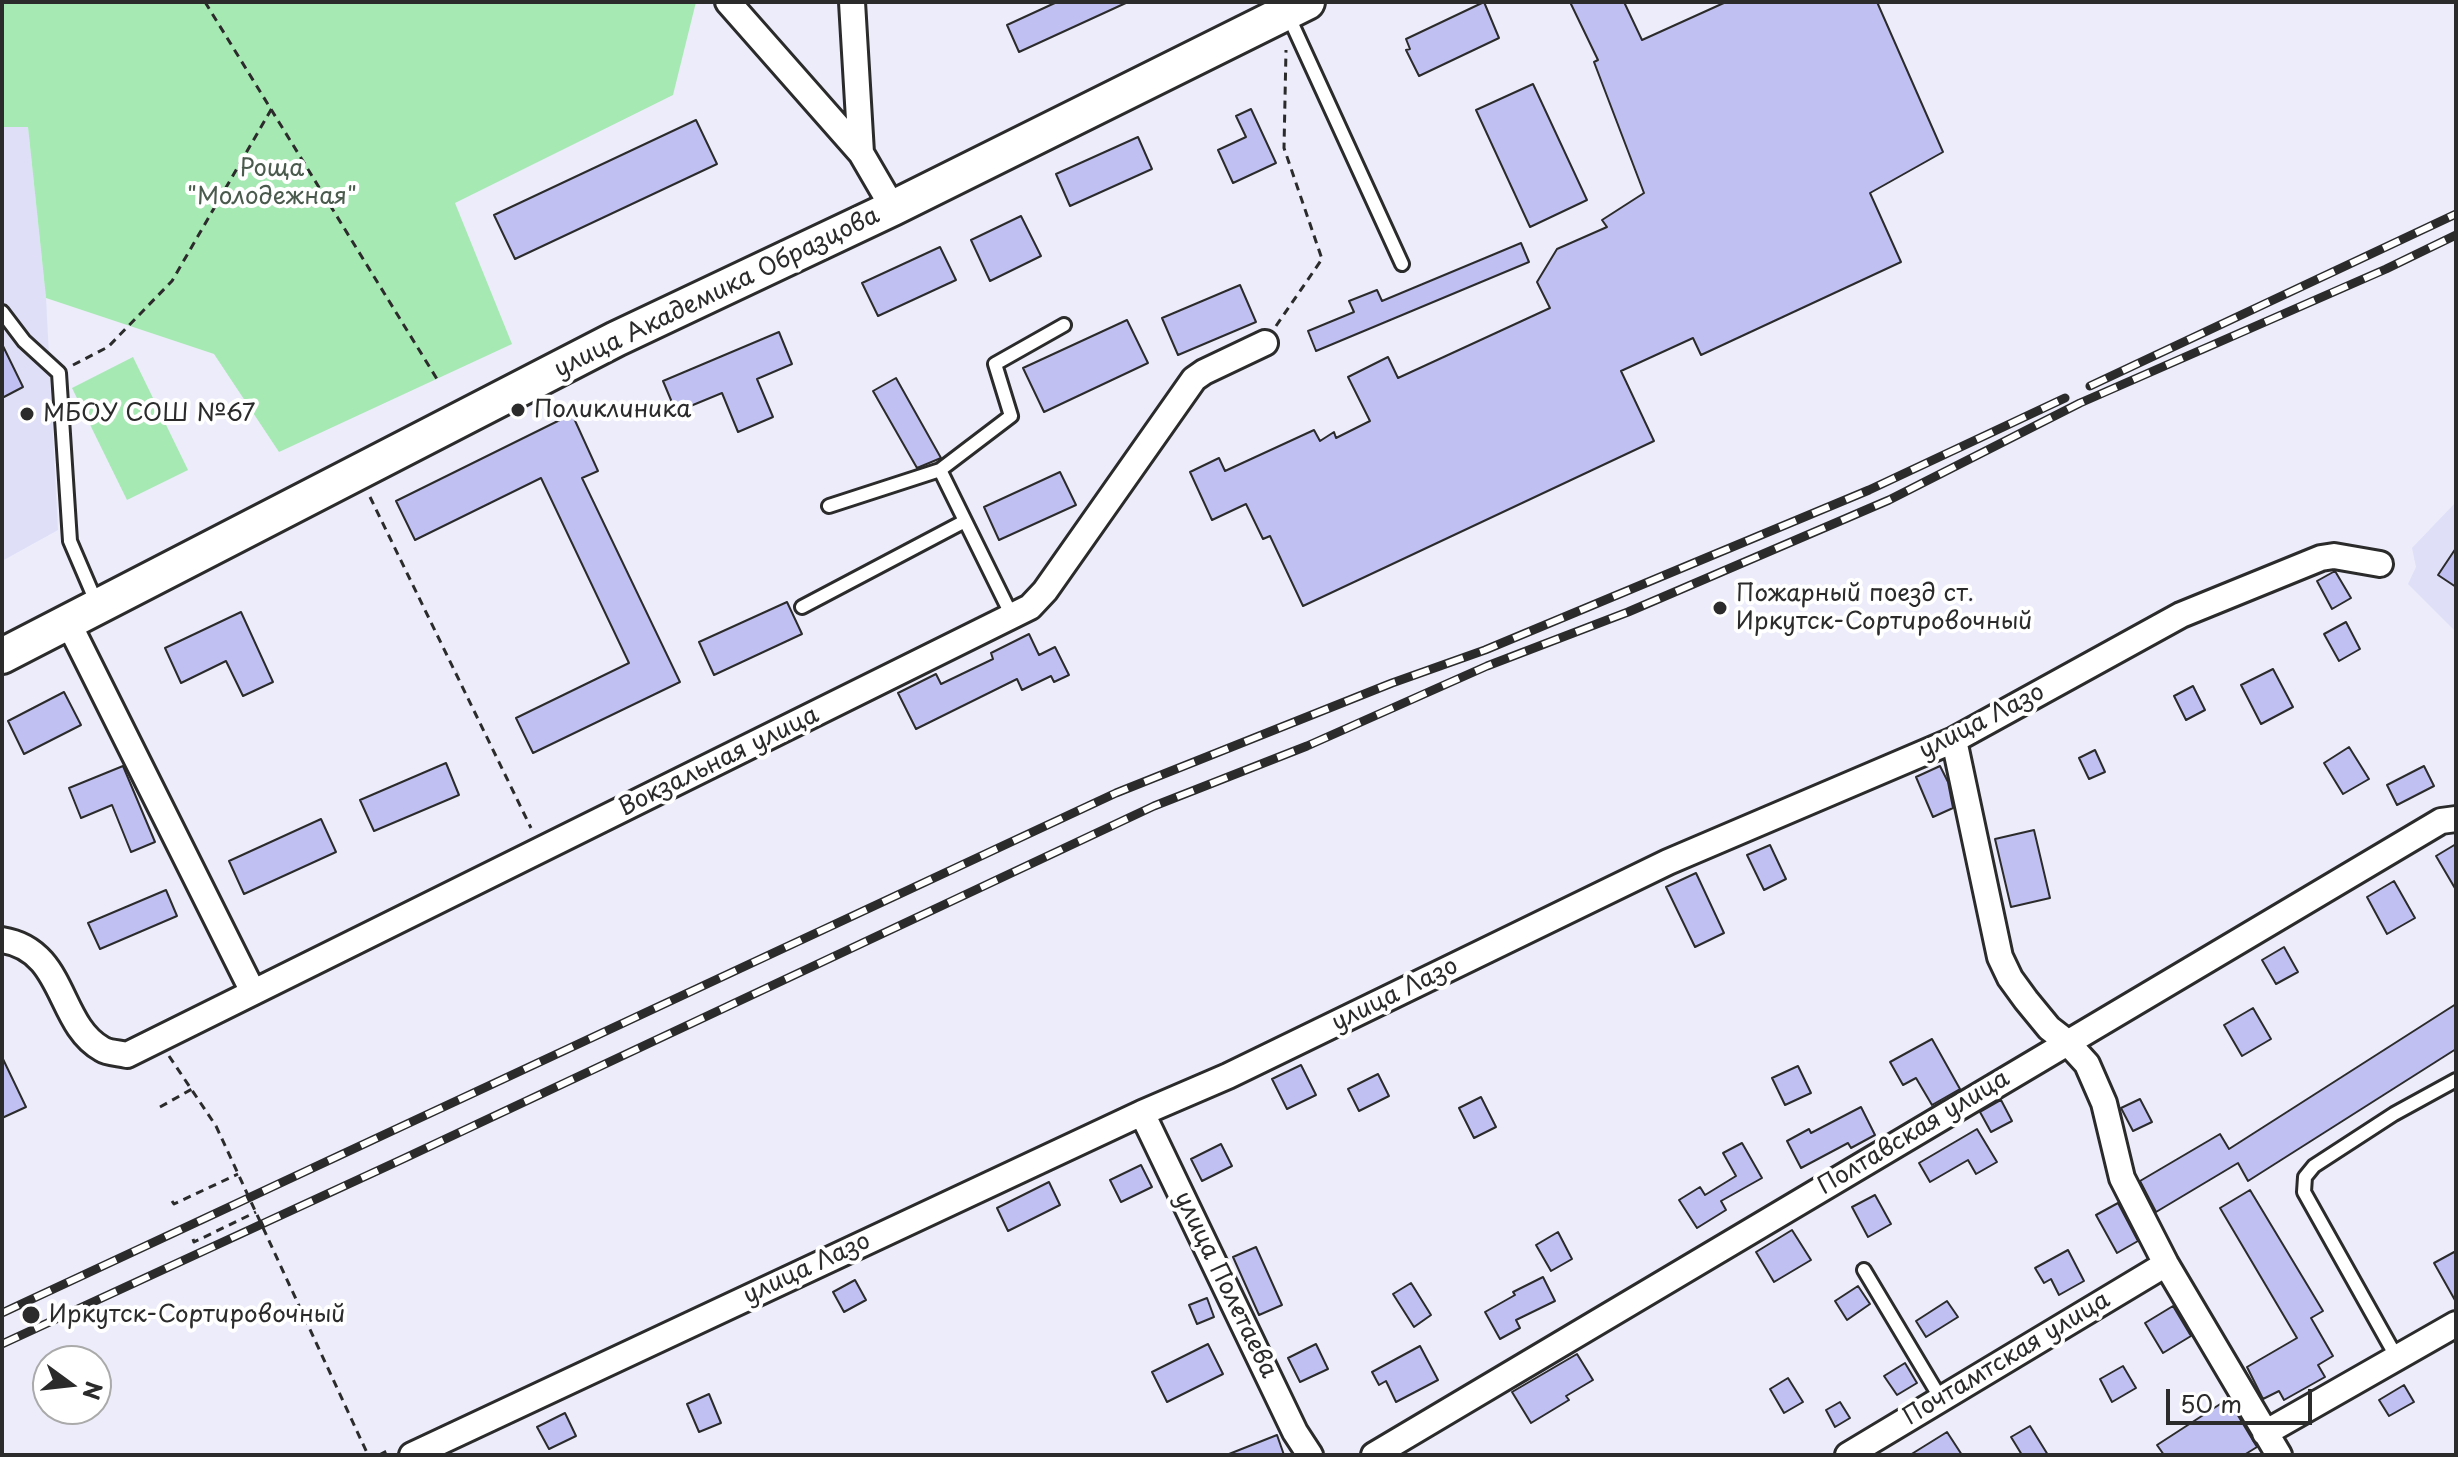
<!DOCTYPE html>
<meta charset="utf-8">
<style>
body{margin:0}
#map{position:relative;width:2458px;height:1457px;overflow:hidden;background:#ececfb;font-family:"Playpen Sans",sans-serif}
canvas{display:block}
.frame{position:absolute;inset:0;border:4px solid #2b2b2b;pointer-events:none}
.north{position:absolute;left:32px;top:1345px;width:80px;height:80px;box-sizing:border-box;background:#fff;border:2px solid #aaa;border-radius:50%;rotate:105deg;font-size:22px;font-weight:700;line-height:32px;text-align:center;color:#2b2b2b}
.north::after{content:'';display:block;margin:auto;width:28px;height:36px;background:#2b2b2b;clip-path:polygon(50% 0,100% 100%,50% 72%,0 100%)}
.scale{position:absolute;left:2166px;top:1389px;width:146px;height:36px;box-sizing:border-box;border:4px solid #2b2b2b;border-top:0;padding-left:10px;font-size:24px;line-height:28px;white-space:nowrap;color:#2b2b2b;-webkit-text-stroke:6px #fff;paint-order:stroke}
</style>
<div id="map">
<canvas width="2458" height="1457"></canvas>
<div class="frame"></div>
<div class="north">N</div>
<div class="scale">50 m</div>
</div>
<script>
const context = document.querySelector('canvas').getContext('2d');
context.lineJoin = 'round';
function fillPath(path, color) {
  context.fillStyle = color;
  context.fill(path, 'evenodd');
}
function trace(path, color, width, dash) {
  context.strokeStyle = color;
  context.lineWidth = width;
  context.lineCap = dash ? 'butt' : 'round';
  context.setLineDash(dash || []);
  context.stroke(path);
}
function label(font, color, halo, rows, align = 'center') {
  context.font = font + ' "Playpen Sans",sans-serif';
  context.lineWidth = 8;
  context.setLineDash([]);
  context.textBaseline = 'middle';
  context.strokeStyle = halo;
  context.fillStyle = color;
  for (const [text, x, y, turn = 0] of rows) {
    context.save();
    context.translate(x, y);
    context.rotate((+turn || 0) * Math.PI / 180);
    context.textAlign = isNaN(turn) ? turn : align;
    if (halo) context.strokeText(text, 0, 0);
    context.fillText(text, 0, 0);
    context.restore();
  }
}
fillPath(new Path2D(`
 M2,127H28L46,298L58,530L2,561Z
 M2456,502V632L2408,584L2416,567L2412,548Z`), '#dfdff8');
fillPath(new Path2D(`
 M2,2H696L673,95L455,203L512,344L279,452L214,354L46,298L28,127H2Z
 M133,357L188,470L127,500L72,388Z`), '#a7e9b3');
const building = new Path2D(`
 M1057,2H1128L1019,52L1007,25Z
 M1484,2L1499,38L1419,76L1406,50L1410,49L1406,39Z
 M1570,2H1624L1642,40L1726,2H1877L1943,152L1870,193L1901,262L1701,355L1693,338L1621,371L1654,441L1303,606L1270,536L1263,539L1246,504L1212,520L1190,472L1219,458L1225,471L1314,430L1320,441L1334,432L1336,438L1370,421L1348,377L1388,357L1398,378L1550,308L1537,282L1557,249L1607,227L1602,220L1644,193L1594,62L1598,60Z
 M1533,84L1587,200L1530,227L1476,110Z
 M1251,109L1276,163L1233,183L1218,150L1246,137L1236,116Z
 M696,120L717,164L515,259L494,215Z
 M1138,137L1152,169L1070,206L1056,174Z
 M1021,216L1041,256L990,281L971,240Z
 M1521,243L1529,262L1316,351L1308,331L1354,312L1349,301L1377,290L1382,301Z
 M940,247L956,280L878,316L862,283Z
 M1240,285L1256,322L1178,355L1162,318Z
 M1127,320L1148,363L1044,412L1023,368Z
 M779,332L792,364L757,379L773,417L738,432L722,393L676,412L663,381Z
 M2,344L23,387L2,398Z
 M896,378L941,458L917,468L873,391Z
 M572,414L598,471L582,478L680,682L533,753L516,718L629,663L541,478L415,540L396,501Z
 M1060,472L1076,505L999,540L984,507Z
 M2456,548V587L2438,575Z
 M2335,571L2351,598L2332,609L2317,581Z
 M787,602L802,634L714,675L699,642Z
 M241,612L273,682L243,696L226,661L181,683L165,648Z
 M2346,622L2360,649L2339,661L2324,634Z
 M1029,634L1039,655L1055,647L1069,675L1054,682L1051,676L1022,690L1017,679L916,729L898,693L936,674L941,684L993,659L991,653Z
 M2273,669L2293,707L2261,724L2241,685Z
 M2193,686L2205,710L2186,720L2174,696Z
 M64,692L81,725L24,754L8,721Z
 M2349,747L2369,779L2343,794L2324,763Z
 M2095,750L2105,772L2089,779L2079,758Z
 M446,763L459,795L374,831L360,800Z
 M123,766L155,842L131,852L112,805L81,818L69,788Z
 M1940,766L1948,782L1953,808L1933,817L1916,777Z
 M2424,766L2434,786L2397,805L2387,785Z
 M321,819L336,852L244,894L229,861Z
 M2034,830L2050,898L2011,907L1995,839Z
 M2456,844V890L2436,856Z
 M1770,845L1786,879L1764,890L1747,855Z
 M1696,873L1724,933L1695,947L1666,887Z
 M2394,881L2415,918L2387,934L2367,897Z
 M166,890L177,916L100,949L88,923Z
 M2284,947L2298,972L2276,984L2262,960Z
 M2456,1004V1049L2248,1181L2238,1163L2156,1212L2140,1181L2220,1134L2229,1149Z
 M2253,1008L2271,1039L2242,1056L2224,1025Z
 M1932,1039L1960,1089L1932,1105L1916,1078L1903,1085L1890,1062Z
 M2,1057L26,1107L2,1118Z
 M1301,1065L1316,1095L1287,1109L1272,1079Z
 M1798,1066L1811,1093L1785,1105L1772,1078Z
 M1378,1074L1389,1096L1359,1111L1348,1089Z
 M1481,1097L1496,1127L1474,1138L1459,1108Z
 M2140,1099L2152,1122L2133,1131L2121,1108Z
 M2001,1100L2012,1121L1991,1132L1980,1112Z
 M1861,1107L1875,1135L1851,1148L1848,1143L1801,1168L1787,1141L1809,1129L1811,1133Z
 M1977,1129L1997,1162L1976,1174L1968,1160L1930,1182L1919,1163Z
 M1742,1143L1762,1178L1721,1201L1726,1210L1697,1228L1679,1200L1700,1187L1705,1195L1736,1176L1723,1153Z
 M1221,1144L1232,1166L1202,1181L1191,1159Z
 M1141,1165L1152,1187L1121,1202L1110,1180Z
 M1049,1182L1060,1205L1008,1231L997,1208Z
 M2250,1190L2323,1311L2311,1318L2333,1356L2318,1365L2325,1377L2284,1400L2279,1391L2263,1399L2247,1367L2297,1338L2220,1208Z
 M1875,1195L1891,1224L1868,1237L1852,1207Z
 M2118,1203L2138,1241L2117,1253L2096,1215Z
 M1792,1230L1811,1260L1774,1282L1756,1252Z
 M1558,1232L1572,1259L1551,1271L1536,1245Z
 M1256,1247L1282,1305L1259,1315L1233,1257Z
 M2068,1250L2084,1281L2059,1295L2051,1279L2044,1283L2035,1268Z
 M2456,1251V1302L2434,1263Z
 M1543,1277L1555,1301L1516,1320L1520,1328L1500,1339L1485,1312L1515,1295L1513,1292Z
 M855,1280L866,1300L844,1312L833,1292Z
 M1411,1283L1431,1315L1414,1327L1393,1294Z
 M1858,1286L1870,1304L1847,1320L1835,1301Z
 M1207,1298L1214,1317L1197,1324L1189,1305Z
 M1947,1301L1958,1317L1926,1337L1916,1321Z
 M2173,1306L2191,1336L2163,1353L2145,1323Z
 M1208,1344L1223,1374L1167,1402L1152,1372Z
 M1316,1344L1328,1369L1300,1382L1288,1358Z
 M1420,1346L1438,1380L1396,1402L1386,1381L1379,1385L1372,1372Z
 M1577,1354L1593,1380L1566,1396L1569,1400L1531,1423L1512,1392Z
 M1905,1363L1917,1383L1897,1395L1884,1376Z
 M2123,1366L2136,1388L2112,1402L2100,1379Z
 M1788,1378L1803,1402L1784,1413L1770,1389Z
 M2404,1385L2414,1402L2389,1416L2379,1400Z
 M709,1394L721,1423L699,1432L687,1404Z
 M2228,1399L2257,1447L2244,1455H2164L2157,1445Z
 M1840,1402L1850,1418L1835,1427L1826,1410Z
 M565,1413L576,1436L549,1449L537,1427Z
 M2030,1426L2048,1455H2022L2011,1437Z
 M1947,1432L1962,1455H1910Z
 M1277,1435L1284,1455H1229V1454Z`);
fillPath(building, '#c1c0f2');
trace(building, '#2b2b2b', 2);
const lane = new Path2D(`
 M1288,15L1402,264
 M2,312L24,341L59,373L70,541L97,604
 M940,470L1012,616
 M829,506L940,470L1011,416L995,364L1064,325
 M802,607L965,521
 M1864,1270L1941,1399
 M2397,1358L2304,1192L2305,1177L2314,1166L2394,1114L2456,1080`);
const street = new Path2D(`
 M728,2L861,153L893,208
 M852,2L861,153
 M68,622L253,992
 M1954,740L2000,957L2010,978L2026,1000L2049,1028L2067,1042L2087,1064L2104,1103L2122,1178L2166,1264L2279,1455
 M2,940C66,950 57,1024 102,1049C108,1053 119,1053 127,1055L1030,607L1045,591L1194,379L1204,372L1265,343
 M1142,1113L1295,1432L1310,1455
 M2265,1433L2456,1324
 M412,1455L1142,1113L1228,1076L1668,862L1954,740L2181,615L2321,558L2334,556L2380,564
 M1374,1455L2441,821L2456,819
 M1848,1455L2166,1264`);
const secondary = new Path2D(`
 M2,656L616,339L893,208L1307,2`);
trace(lane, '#2b2b2b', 18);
trace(street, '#2b2b2b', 30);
trace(secondary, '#2b2b2b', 40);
trace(new Path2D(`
 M205,2L437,379
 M1276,326L1322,259L1284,148L1286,50
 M73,365L108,347L172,281L272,108
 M370,497L531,828
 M169,1056L216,1126
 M160,1107L192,1089
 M172,1201L174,1204L238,1174
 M193,1239L194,1242L256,1212
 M379,1455L391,1449`), '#2b2b2b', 3, [8, 6]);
trace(lane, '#fff', 12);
trace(street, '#fff', 24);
trace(secondary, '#fff', 34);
const rail = new Path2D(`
 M2090,386L2456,214
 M2,1313L1116,793L1392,683L1485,650L1869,490L2065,398
 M2,1344L405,1158L1154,806L1307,746L1487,666L1628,612L1889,500L2080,403L2386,269L2456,235`);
trace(rail, '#2b2b2b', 9);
trace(rail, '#fff', 6, [18]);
trace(new Path2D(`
 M216,1126L368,1455`), '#2b2b2b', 3, [8, 6]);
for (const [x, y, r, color] of [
 [518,410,8,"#2b2b2b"],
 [27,414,8,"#2b2b2b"],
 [1720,608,8,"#2b2b2b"],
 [31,1315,10,"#2b2b2b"]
]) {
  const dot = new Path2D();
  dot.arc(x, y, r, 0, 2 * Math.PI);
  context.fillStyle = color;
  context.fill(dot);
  trace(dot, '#fff', 3);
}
label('24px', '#4a5a4d', '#fff', [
 ["Роща",272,169],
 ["\"Молодежная\"",272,197]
]);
label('24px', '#2b2b2b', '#fff', [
 ["улица Академика Образцова",717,293,-26],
 ["улица Лазо",1982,722,-27],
 ["Вокзальная улица",719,762,-26],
 ["улица Лазо",1395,995,-26],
 ["Полтавская улица",1914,1133,-31],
 ["улица Лазо",807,1269,-25],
 ["улица Полетаева",1225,1285,64],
 ["Почтамтская улица",2007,1359,-31]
]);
label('24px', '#2b2b2b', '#fff', [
 ["Поликлиника",534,410],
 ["МБОУ СОШ №67",43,414],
 ["Пожарный поезд ст.",1736,594],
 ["Иркутск-Сортировочный",1736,622],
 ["Иркутск-Сортировочный",49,1315]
], 'left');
</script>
